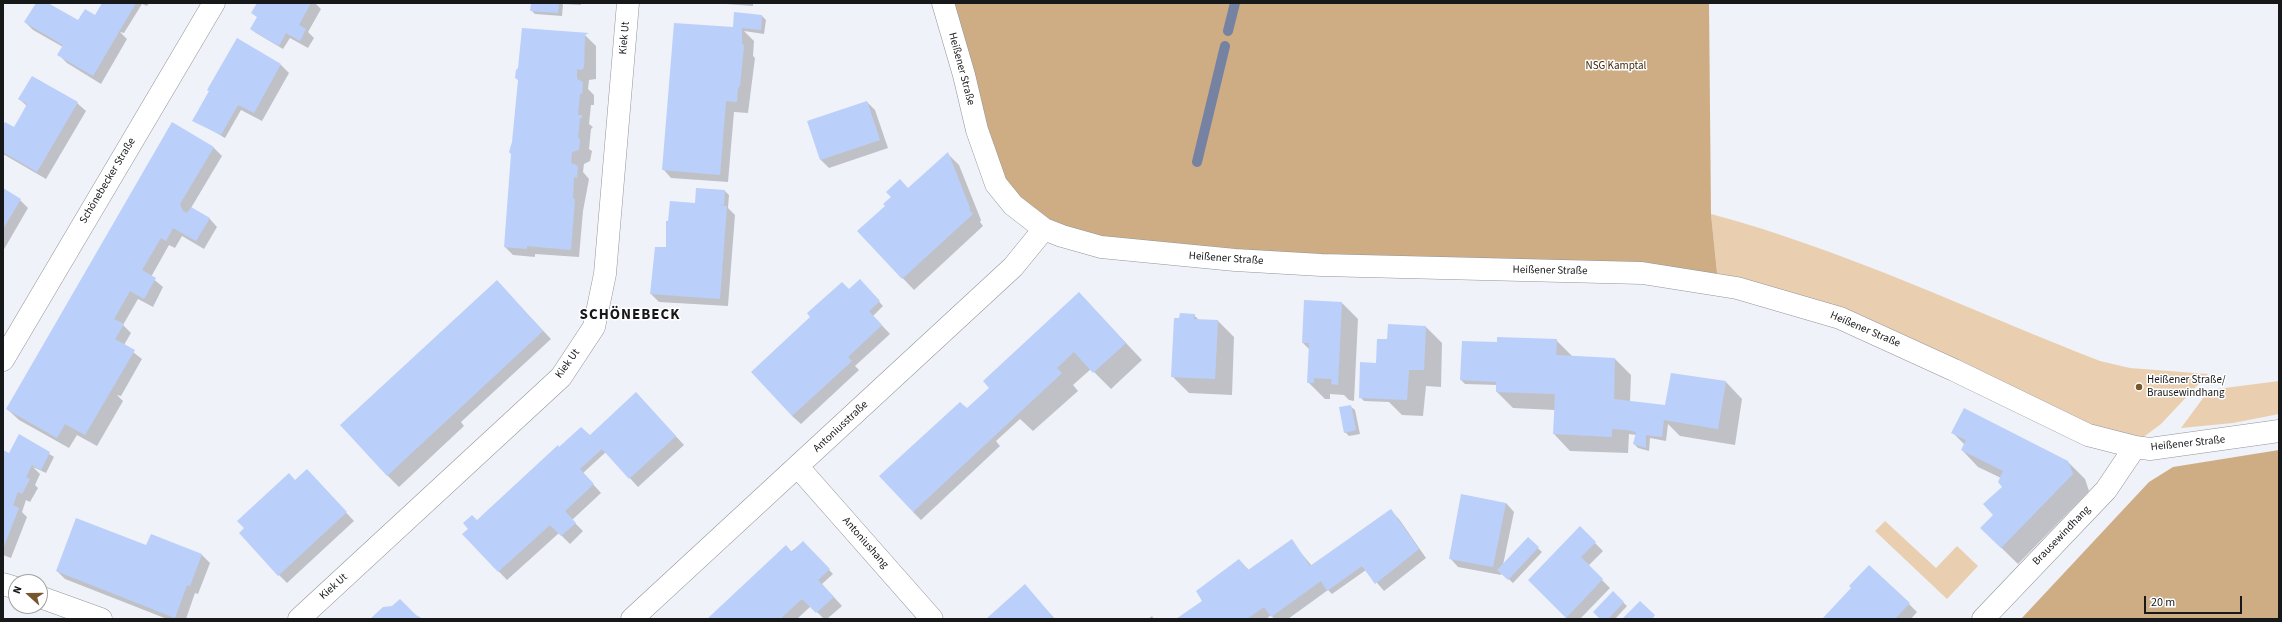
<!DOCTYPE html>
<meta charset="utf-8">
<style>
body{margin:0}
#map{position:relative;width:2282px;height:622px;overflow:hidden;background:#eff2f9;font-family:"Source Sans 3",sans-serif}
canvas{display:block}
.frame{position:absolute;inset:0;border:4px solid #17181a;pointer-events:none}
.north{position:absolute;left:8px;top:574px;width:40px;height:40px;box-sizing:border-box;background:#fff;border:1px solid #a2a3a3;border-radius:50%;rotate:291deg;font-size:11px;font-weight:700;line-height:16px;text-align:center;color:#17181a}
.north::after{content:'';display:block;margin:auto;width:14px;height:18px;background:#77562d;clip-path:polygon(50% 0,100% 100%,50% 72%,0 100%)}
.scale{position:absolute;left:2144px;top:596px;width:98px;height:18px;box-sizing:border-box;border:2px solid #17181a;border-top:0;padding-left:5px;font-size:12px;line-height:14px;white-space:nowrap;color:#17181a;-webkit-text-stroke:3px #fff;paint-order:stroke}
</style>
<div id="map">
<canvas width="2282" height="622"></canvas>
<div class="frame"></div>
<div class="north">N</div>
<div class="scale">20 m</div>
</div>
<script>
const context = document.querySelector('canvas').getContext('2d');
context.lineJoin = 'round';
function fillPath(path, color) {
  context.fillStyle = color;
  context.fill(path, 'evenodd');
}
function trace(path, color, width, dash) {
  context.strokeStyle = color;
  context.lineWidth = width;
  context.lineCap = dash ? 'butt' : 'round';
  context.setLineDash(dash || []);
  context.stroke(path);
}
function label(font, color, halo, rows, align = 'center') {
  context.font = font + ' "Source Sans 3",sans-serif';
  context.lineWidth = 3;
  context.setLineDash([]);
  context.textBaseline = 'middle';
  context.strokeStyle = halo;
  context.fillStyle = color;
  for (const [text, x, y, turn = 0] of rows) {
    context.save();
    context.translate(x, y);
    context.rotate((+turn || 0) * Math.PI / 180);
    context.textAlign = isNaN(turn) ? turn : align;
    if (halo) context.strokeText(text, 0, 0);
    context.fillText(text, 0, 0);
    context.restore();
  }
}
fillPath(new Path2D(`
 M1711,214C1846,250 1971,311 2100,361L2130,368L2208,374L2161,424L2134,444L1955,367L1718,282Z
 M2279,381V414L2233,423L2181,428L2209,390Z
 M1885,521L1936,568L1957,546L1978,566L1947,599L1875,531Z`), '#e9cfaf');
fillPath(new Path2D(`
 M946,3H1709L1711,214L1718,282L1321,262L1061,232L998,182Z
 M2279,450V619H2021L2149,482L2173,467Z`), '#cead85');
fillPath(new Path2D(`
 M37,3H46L78,22L95,16L104,3H149L147,6L142,4L124,33L120,32L127,39L101,84L67,63L59,55L63,47L33,30L25,22Z
 M258,3H315L321,9L308,32L314,38L308,48L290,38L283,49L256,33L251,29L258,18L253,13Z
 M532,3H581V5L563,4L562,16L535,14L531,10Z
 M712,3H753V6Z
 M762,16L766,20L764,34L744,31L754,41L753,56L755,58L748,113L734,112L728,182L671,178L663,169L736,29Z
 M584,34L596,46V79L589,80L588,89L594,95V105H591L589,124L593,127L591,129L589,149L592,151L590,161L584,164L583,172L589,179L583,211L579,257L535,254V257L513,255L505,247Z
 M237,40L281,65L289,73L262,121L241,110L225,138L194,120Z
 M19,99L77,103L86,111L46,179L3,154V128H14L27,106Z
 M867,102L875,110L888,148L829,168L821,160L808,122Z
 M172,124L214,148L222,156L191,208L209,218L217,227L204,249L182,236L175,248L169,245L151,277L163,287L153,307L138,299L123,325L131,333L124,345L142,359L121,396L117,395L123,401L97,446L77,435L69,448L19,420L7,409Z
 M948,154L959,165L981,220L980,222L983,226L914,290L858,231Z
 M697,189L725,191L729,195L728,208L735,215L728,306L659,302L651,294L667,249L669,222L698,205Z
 M3,190L20,200L28,208L3,251Z
 M860,281L883,306L873,316L890,334L855,366L859,370L801,424L792,416L812,317Z
 M505,290L551,339L461,422L464,426L399,487L387,475Z
 M1079,293L1142,360L1111,389L1091,369L1073,385L1078,391L1033,431L1020,419L996,441L1000,446L921,520L913,512L967,410L989,389Z
 M1342,303L1358,319L1354,401L1349,400L1344,395L1330,394V399H1325L1308,382L1310,350L1303,343Z
 M1194,315L1199,320L1218,321L1234,337L1232,395L1189,393L1172,376L1180,319Z
 M1425,326L1442,343L1441,387L1426,386L1423,416L1402,415L1389,402L1364,401L1360,397L1379,364L1388,340Z
 M1556,340L1573,357L1615,359L1631,375L1630,402L1666,406L1726,382L1742,399L1735,445L1680,436L1668,424L1666,441L1650,438L1649,451L1638,448L1634,444L1636,435L1629,434L1628,453L1570,451L1554,434L1555,410L1513,408L1497,392V385L1465,384L1461,380L1496,343Z
 M644,402L684,445L638,487L606,452L583,473L601,493L572,520L583,531L570,544L559,533L507,580L463,534L559,448L590,437Z
 M1350,406L1355,410L1360,434L1349,436L1345,432Z
 M1953,433L2068,462L2085,479L2089,491L2018,564L1981,528L1994,515L2004,487L2001,478L1978,467L1962,450L1965,445Z
 M20,435L54,457L46,473L33,467L40,474L35,485L38,488L30,502L26,500L22,512L27,517L11,558L3,555V451L14,457Z
 M315,479L354,521L287,583L279,575L245,528L296,481Z
 M1506,503L1514,512L1503,565L1528,539L1542,552L1513,583L1502,573L1501,575L1458,567L1450,558Z
 M1390,510L1399,519L1426,558L1384,591L1366,570L1332,594L1328,590L1288,619H1274L1271,615L1266,619H1178L1202,602L1239,560L1249,570L1291,541L1312,566Z
 M1580,528L1603,551L1588,566L1610,588L1580,619H1568L1529,580Z
 M152,535L202,555L210,563L198,594L195,593L186,619H167L65,579L57,571L147,547Z
 M803,542L833,574L822,584L842,606L827,619H824L811,606L797,619H708Z
 M1025,586L1055,619H988Z
 M1852,588L1909,604L1917,612L1911,619H1823Z
 M1613,593L1627,606L1615,619H1601Z
 M1152,616L1154,619H1148Z`), '#0003');
trace(new Path2D(`
 M1228,31L1235,3
 M1197,162L1225,46`), '#7582a2', 10);
fillPath(new Path2D(`
 M36,3H48L78,20L85,9L95,15L102,3H136L93,76L57,55L63,45L24,22Z
 M257,3H311L299,25L306,29L300,41L286,33L279,46L250,29L257,17L251,13Z
 M531,3H559L558,13L530,11Z
 M734,12L762,15L761,30L742,28V43L744,46L740,86L738,88L737,102L726,101L720,175L662,170L674,23L733,27Z
 M522,28L589,33L585,35L584,67L582,70L577,69V79L583,82L582,94H580L578,115H582V118H580L578,138L580,139L579,150L572,152L571,163L578,166L577,178L574,177L573,198L575,200L571,250L527,246V249L504,247L511,154L509,152L512,142L518,80L515,78L516,70L518,68Z
 M237,38L281,64L254,113L238,105L221,135L192,121L209,91L207,90Z
 M32,76L78,102L37,172L3,152V126L5,122L14,127L21,115L27,104L18,99Z
 M867,101L880,140L820,160L807,121Z
 M172,122L214,147L180,204L183,211L187,213L191,207L210,218L196,241L173,228L166,241L161,238L142,270L156,278L144,299L130,291L114,319L124,324L115,339L135,350L85,435L65,424L57,438L6,409Z
 M948,152L970,208L969,210L973,214L902,279L857,231L885,206L883,204L891,197L886,192L900,179L908,188Z
 M3,188L21,199L3,229Z
 M696,188L725,190L724,205H717L727,206L720,299L650,294L655,247H666V221H668L670,201L695,203Z
 M860,279L880,301L869,311L882,325L848,357L852,361L792,416L751,372L810,317L807,313L842,282L849,289Z
 M497,280L543,331L387,476L340,425Z
 M1079,292L1126,343L1093,373L1074,352L1057,368L1062,373L913,512L879,476L960,402L967,408L989,388L983,381Z
 M1304,300L1342,302L1338,385L1331,384L1332,379L1314,378V383H1307L1309,343H1302Z
 M1180,313L1195,314L1194,319L1218,320L1215,379L1171,377L1174,318H1179Z
 M1388,324L1426,326L1424,370H1409L1407,400L1359,398L1360,362L1376,363L1377,339H1387Z
 M1497,337L1557,339L1556,355L1615,358L1614,399L1665,405L1671,373L1726,381L1718,429L1664,420L1662,437L1646,435V448L1633,444L1636,432L1628,430L1612,429V437L1553,434L1555,394L1496,392V382L1460,380L1462,341L1497,342Z
 M636,392L676,436L629,479L602,449L580,469L594,484L565,511L576,523L561,536L550,525L498,572L462,534L468,529L463,523L472,515L477,520L558,445L559,447L581,427L590,435Z
 M1351,405L1356,430L1344,433L1339,407Z
 M1964,408L2068,461L2073,474L2001,548L1980,528L1993,515L1983,504L2002,487L1998,482L2003,471L1961,450L1966,440L1951,433Z
 M19,434L50,452L41,470L32,465L26,477L30,479L22,494L18,492L13,505L19,508L3,549V450L9,453Z
 M307,469L347,512L278,576L239,533L244,528L237,521L289,473L295,480Z
 M1461,494L1506,503L1493,567L1449,559Z
 M1391,509L1419,549L1375,584L1362,566L1327,591L1321,581L1271,617L1264,607L1247,619H1176L1202,601L1196,591L1239,559L1248,570L1292,539L1310,566Z
 M76,518L146,545L151,534L202,554L190,586L187,585L175,618L56,571Z
 M1580,526L1596,542L1581,557L1603,579L1566,618L1528,580Z
 M1528,537L1539,547L1508,580L1497,570Z
 M803,541L830,569L818,580L834,597L816,613L802,599L780,619H707L786,545L792,552Z
 M1869,565L1910,603L1895,619H1822L1851,588L1849,586Z
 M1025,584L1053,617L1050,619H986Z
 M1613,591L1624,602L1608,619H1600L1593,612Z
 M400,599L416,615L423,619H370L383,607L392,606Z
 M1640,601L1655,615L1653,618L1654,619H1622Z`), '#bbcffb');
const minor = new Path2D(`
 M943,3L964,75L977,130L996,184L1013,205L1044,229L1062,236L1101,247L1235,260L1321,265L1642,273L1737,288L1840,318L1954,370L2088,435L2135,447L2150,449L2279,431
 M3,360L214,3
 M798,467L932,619
 M3,584L16,588
 M40,597L101,619
 M299,619L561,377L594,327L605,274L628,3
 M632,619L1013,267L1044,229
 M1983,619L2106,490L2135,447`);
trace(minor, '#92949a', 23);
trace(minor, '#fff', 22);
for (const [x, y, r, color] of [
 [2139,387,4,"#77562d"]
]) {
  const dot = new Path2D();
  dot.arc(x, y, r, 0, 2 * Math.PI);
  context.fillStyle = color;
  context.fill(dot);
  trace(dot, '#fff', 1.5);
}
label('11px', '#17181a', '#fff', [
 ["Kiek Ut",625,38,-85],
 ["Heißener Straße",961,69,75],
 ["Schönebecker Straße",108,181,-59],
 ["Heißener Straße",1226,259,4],
 ["Heißener Straße",1550,271,1],
 ["Heißener Straße",1865,330,23],
 ["Kiek Ut",568,364,-54],
 ["Antoniusstraße",841,427,-43],
 ["Heißener Straße",2188,444,-6],
 ["Brausewindhang",2062,536,-46],
 ["Antoniushang",865,543,49],
 ["Kiek Ut",334,587,-42]
]);
label('11px', '#3f2706', '#fff', [
 ["NSG Kamptal",1616,67]
]);
label('11px', '#17181a', '#fff', [
 ["Heißener Straße/",2147,381],
 ["Brausewindhang",2147,394]
], 'left');
context.letterSpacing = '1px';
label('bold 15px', '#17181a', '#fff', [
 ["SCHÖNEBECK",630,316]
]);
context.letterSpacing = '0px';
</script>
